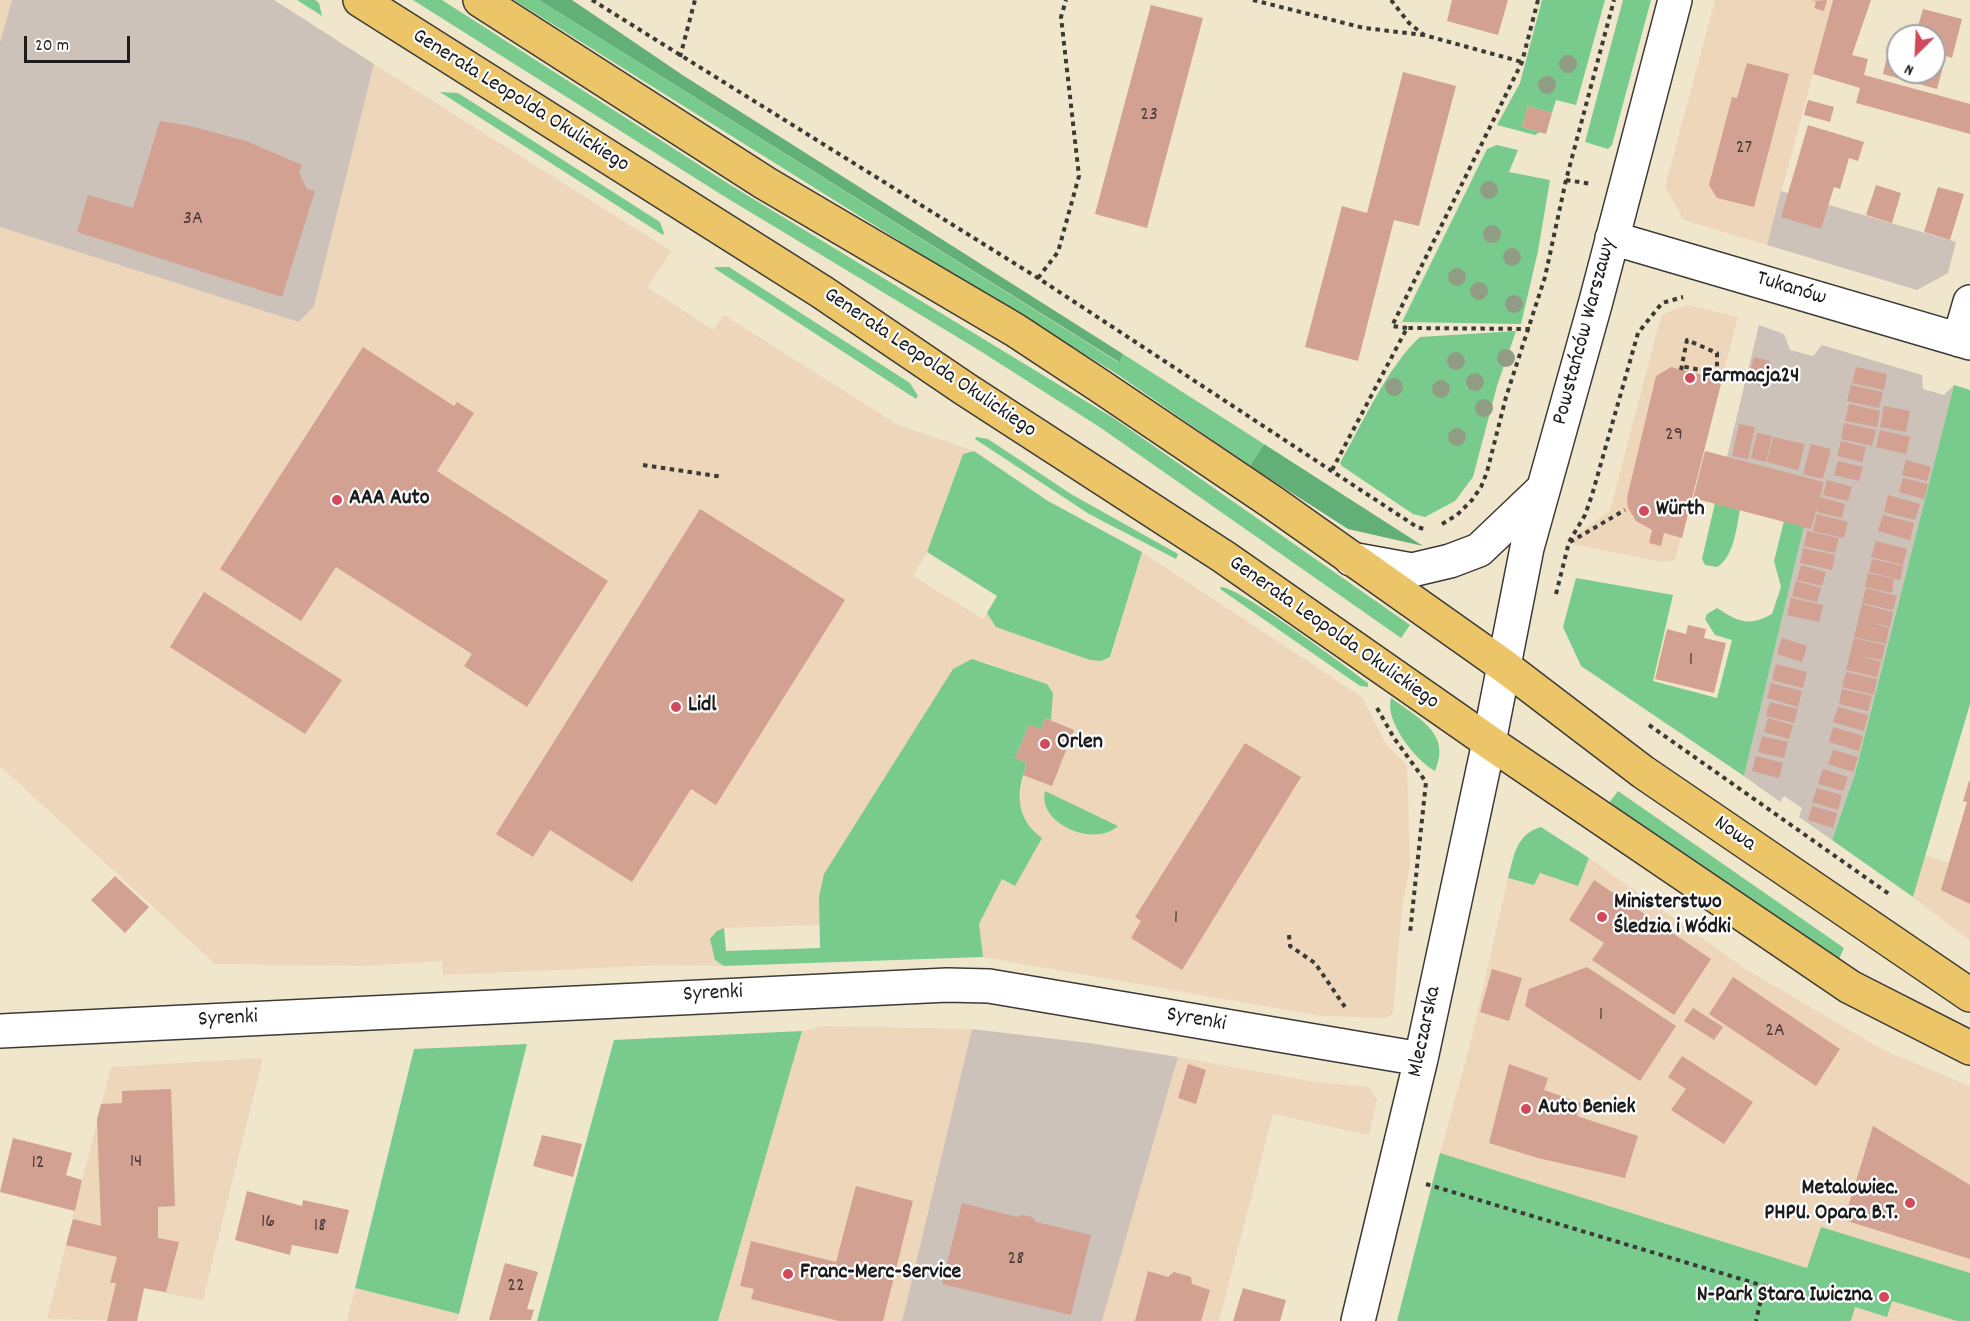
<!DOCTYPE html>
<meta charset="utf-8">
<style>
body{margin:0}
#map{position:relative;width:1970px;height:1321px;overflow:hidden;background:#f0e6cb;font-family:Dekko,sans-serif}
canvas{display:block}
.north{position:absolute;left:1886px;top:24px;width:60px;height:60px;box-sizing:border-box;background:#fff;border:2px solid #a4a4a4;border-radius:50%;rotate:204deg;font-size:16px;font-weight:700;line-height:24px;text-align:center;color:#1c1c1c}
.north::after{content:'';display:block;margin:auto;width:21px;height:27px;background:#d1495b;clip-path:polygon(50% 0,100% 100%,50% 72%,0 100%)}
.scale{position:absolute;left:24px;top:36px;width:106px;height:27px;box-sizing:border-box;border:3px solid #1c1c1c;border-top:0;padding-left:8px;font-size:18px;line-height:21px;white-space:nowrap;color:#1c1c1c;-webkit-text-stroke:4px #fff;paint-order:stroke}
</style>
<div id="map">
<canvas width="1970" height="1321"></canvas>
<div class="north">N</div>
<div class="scale">20 m</div>
</div>
<script>
const context = document.querySelector('canvas').getContext('2d');
context.lineJoin = 'round';
function fillPath(path, color) {
  context.fillStyle = color;
  context.fill(path, 'evenodd');
}
function trace(path, color, width, dash) {
  context.strokeStyle = color;
  context.lineWidth = width;
  context.lineCap = dash ? 'butt' : 'round';
  context.setLineDash(dash || []);
  context.stroke(path);
}
function label(font, color, halo, rows, align = 'center') {
  context.font = font + ' Dekko,sans-serif';
  context.lineWidth = 4.5;
  context.setLineDash([]);
  context.textBaseline = 'middle';
  context.strokeStyle = halo;
  context.fillStyle = color;
  for (const [text, x, y, turn = 0] of rows) {
    context.save();
    context.translate(x, y);
    context.rotate((+turn || 0) * Math.PI / 180);
    context.textAlign = isNaN(turn) ? turn : align;
    if (halo) context.strokeText(text, 0, 0);
    context.fillText(text, 0, 0);
    context.restore();
  }
}
fillPath(new Path2D(`
 M0,0H12L0,42Z
 M1715,0H1833L1767,245L1684,220L1665,187Z
 M374,64L671,251L647,287L713,330L724,315L898,425L974,451L963,454L927,552L913,576L983,619L987,613L996,627L1101,661L1111,657L1142,552L1362,697L1386,744L1407,765L1410,867L1402,907L1393,1013L1387,1018L1322,1016L983,957L979,924L1002,879L1015,886L1035,833L1019,810L1023,775L1027,763L1015,758L1029,725L1045,718L1051,720L1053,693L1047,684L984,662L819,897L820,925L724,928L715,960L724,966L665,965L443,975L442,961L362,966L215,964L0,766V227L299,321L314,306Z
 M1687,305L1738,317L1675,560L1663,562L1573,544L1575,535L1610,511L1658,327L1663,314Z
 M1953,848L1970,852V941L1913,897L1925,856L1949,863Z
 M1589,858L1744,968L1883,1050L1970,1086V1321H1790L1807,1268L1440,1153L1469,1049L1508,878L1534,885L1540,873L1578,886Z
 M824,1026L972,1029L902,1321H718L802,1031Z
 M1178,1057L1314,1082L1369,1087L1377,1100L1369,1135L1273,1114L1219,1321H1102Z
 M263,1058L203,1300L144,1289L137,1321L47,1319L111,1067Z
 M355,1288L459,1314L457,1321H347Z`), '#eed6bb');
fillPath(new Path2D(`
 M12,0H274L374,64L314,306L299,322L0,227V42Z
 M1781,191L1956,242L1948,273L1917,290L1767,245Z
 M1759,325L1784,334L1790,350L1813,356L1822,345L1922,375L1923,389L1944,395L1954,385L1855,774L1832,840L1799,817L1802,808L1784,796L1780,802L1744,776L1804,527L1811,528L1824,482L1727,457Z
 M972,1029L1089,1043L1178,1057L1102,1321H902Z`), '#ccc2b9');
fillPath(new Path2D(`
 M297,0H315L319,3L322,16Z
 M413,0H442L732,186L1115,419L1410,625L1401,638L1101,428L977,349L722,195Z
 M514,0H539L1118,362L1123,354L1264,444L1250,466L1114,372L978,290Z
 M1542,0H1605L1576,105L1556,100L1552,113L1528,106L1522,127L1540,132L1535,135L1497,125L1520,83Z
 M1623,0H1651L1612,145L1608,149L1585,142Z
 M440,92L458,93L660,222L664,233L663,235Z
 M1497,145L1518,150L1509,172L1550,180L1538,251L1521,324L1402,322L1487,149Z
 M716,267H729L910,383L918,396L916,399L714,268Z
 M1516,331L1497,386L1473,477L1455,501L1425,517L1413,514L1342,466L1340,463C1361,426 1389,364 1420,337Z
 M1954,385L1970,390V704L1913,897L1832,840L1855,774Z
 M976,437L988,439L1071,494L1178,554L1176,559L1089,514L975,439Z
 M974,451L1048,501L1142,552L1110,657L1101,661L1090,660L996,627L987,613L997,596L927,552L963,454Z
 M1715,503L1740,510C1736,529 1734,557 1717,567L1705,565L1702,559Z
 M1784,521L1804,527L1744,776L1581,666L1563,627L1576,578L1673,595L1653,681L1717,698L1732,640L1715,635L1705,619L1707,614L1717,608C1739,622 1748,627 1772,614L1781,587L1774,561Z
 M1221,587C1241,588 1345,666 1368,683V687L1360,686L1220,589Z
 M972,659L1047,684L1053,693L1051,720L1045,718L1041,729L1029,725L1015,758L1027,763C1016,793 1015,818 1042,838L1015,886L1002,879L979,924L983,957L724,966L715,960L710,939L717,931L724,928L726,951L820,948L819,897L824,874L953,669Z
 M1391,698C1418,718 1452,733 1435,771C1416,761 1384,721 1391,698Z
 M1045,791L1118,826C1094,848 1037,824 1045,791Z
 M1618,791L1844,948L1839,959L1775,920L1609,803Z
 M1541,827L1589,858L1578,886L1540,873L1534,885L1508,878C1514,856 1516,834 1541,827Z
 M802,1031L718,1321H537L614,1040Z
 M527,1044L459,1314L355,1288L414,1049Z
 M1440,1153L1807,1268L1821,1227L1970,1273V1321H1957L1892,1301L1887,1317L1855,1307L1851,1321H1397Z`), '#78cb8d');
fillPath(new Path2D(`
 M539,0H572L684,76L1123,354L1119,362Z
 M1264,444L1423,546L1348,529L1250,466Z`), '#62af78');
fillPath(new Path2D(`
 M1452,0H1508L1498,35L1447,21Z
 M1827,0L1824,11L1814,8L1816,2L1811,1Z
 M1833,0H1871L1852,55L1868,59L1864,75L1970,104V134L1856,103L1860,88L1813,74Z
 M1151,5L1203,18L1147,228L1095,214Z
 M1923,9L1962,19L1952,58L1946,56L1937,89L1883,74L1891,38L1898,40V72H1934V36H1910L1911,32L1916,33Z
 M1747,63L1789,74L1754,207L1717,198L1709,185L1732,97L1737,98Z
 M1403,72L1456,86L1419,226L1394,220L1358,361L1305,347L1342,206L1367,213Z
 M1808,100L1834,107L1830,122L1804,115Z
 M1528,106L1552,113L1546,134L1522,127Z
 M160,121L190,126L246,141L302,165L299,173L307,189L315,191L282,297L77,232L88,195L133,208Z
 M1808,125L1864,142L1858,161L1849,158L1840,189L1834,187L1821,229L1781,217Z
 M1876,185L1901,193L1892,223L1866,215Z
 M1938,187L1964,194L1950,240L1924,232Z
 M363,347L454,406L457,402L474,413L437,471L608,581L527,707L464,666L472,654L336,567L301,621L220,569Z
 M1754,357L1770,361L1764,386L1747,382Z
 M1671,367L1722,380L1682,538L1664,533L1661,546L1649,543L1652,530L1636,521L1628,508L1627,498L1656,376Z
 M1856,367L1887,374L1884,390L1852,383Z
 M1851,385L1883,392L1879,408L1847,401Z
 M1849,404L1880,411L1877,427L1845,421Z
 M1884,406L1910,411L1906,432L1880,427Z
 M1844,423L1876,430L1872,446L1841,439Z
 M1739,424L1755,427L1748,459L1732,456Z
 M1880,430L1910,437L1906,454L1876,447Z
 M1757,433L1772,436L1766,462L1751,458Z
 M1773,437L1805,444L1798,470L1767,462Z
 M1841,441L1866,447L1862,462L1837,456Z
 M1811,444L1831,449L1823,479L1803,474Z
 M1705,451L1824,482L1820,497L1845,504L1842,518L1817,512L1818,505L1811,529L1693,498Z
 M1906,460L1931,467L1927,481L1902,475Z
 M1838,461L1863,467L1859,481L1834,475Z
 M1903,478L1928,484L1924,499L1899,492Z
 M1827,480L1852,487L1848,501L1823,495Z
 M1888,495L1920,504L1915,520L1884,512Z
 M700,509L845,600L716,805L691,789L632,882L550,830L533,857L496,834Z
 M1817,514L1848,522L1844,538L1813,531Z
 M1883,515L1914,523L1910,540L1878,531Z
 M1807,531L1839,538L1835,553L1804,546Z
 M1876,541L1907,549L1903,565L1871,557Z
 M1803,548L1835,555L1832,570L1800,563Z
 M1872,559L1903,566L1900,580L1869,572Z
 M1801,565L1826,572L1822,586L1797,580Z
 M1868,573L1894,579L1892,593L1865,587Z
 M1796,581L1821,588L1817,602L1792,596Z
 M1866,588L1897,596L1893,610L1862,603Z
 M204,592L342,680L305,734L170,647Z
 M1791,598L1823,605L1819,622L1787,615Z
 M1862,604L1893,612L1890,627L1869,622L1889,628L1886,644L1854,637Z
 M1688,625L1706,629L1704,638L1726,643L1714,693L1655,679L1667,629L1686,634Z
 M1782,638L1807,646L1802,662L1777,654Z
 M1854,638L1885,645L1882,660L1861,656L1881,662L1877,677L1846,670Z
 M1776,664L1807,672L1803,688L1772,680Z
 M1846,672L1877,679L1874,695L1842,687Z
 M1771,683L1802,691L1798,707L1767,698Z
 M1842,689L1872,696L1868,711L1839,704Z
 M1770,702L1798,709L1794,723L1766,716Z
 M1838,707L1868,715L1864,731L1833,722Z
 M1045,718L1074,730L1052,786L1023,775L1027,763L1015,758L1029,725L1041,729Z
 M1768,718L1793,725L1789,739L1764,732Z
 M1833,727L1863,736L1859,751L1829,742Z
 M1762,736L1788,742L1784,758L1758,752Z
 M1245,743L1301,777L1182,970L1131,938L1141,921L1135,917Z
 M1833,750L1858,757L1853,772L1828,764Z
 M1756,756L1783,763L1779,778L1752,771Z
 M1823,769L1848,777L1843,791L1818,784Z
 M1969,781H1970V904L1941,890L1967,802L1963,801Z
 M1817,788L1842,795L1838,810L1812,802Z
 M1812,806L1837,813L1833,828L1808,820Z
 M115,876L149,907L125,933L91,900Z
 M1594,880L1711,959L1674,1015L1592,960L1604,943L1569,920Z
 M1587,967L1676,1026L1640,1081L1525,1006L1529,989Z
 M1492,969L1522,978L1509,1021L1480,1012Z
 M1733,977L1840,1049L1816,1086L1709,1014Z
 M1693,1008L1723,1027L1714,1040L1684,1021Z
 M1682,1056L1753,1102L1724,1144L1671,1110L1686,1089L1668,1077Z
 M1188,1064L1206,1070L1196,1104L1178,1098Z
 M1509,1064L1548,1078L1544,1090L1581,1103L1577,1116L1638,1136L1625,1178L1538,1158L1489,1143Z
 M171,1089L175,1206L158,1207V1238L179,1242L166,1292L144,1288L137,1321H107L116,1283H110L117,1257L66,1245L73,1219L101,1226L97,1119L101,1104L122,1103V1091Z
 M1873,1126L1970,1185V1259L1844,1220Z
 M542,1135L582,1144L573,1177L533,1166Z
 M13,1138L72,1153L66,1175L82,1180L75,1211L0,1192Z
 M856,1186L913,1201L883,1321H839L751,1299L754,1289L740,1286L751,1241L836,1262Z
 M247,1191L302,1206L303,1200L349,1210L338,1254L292,1245L290,1255L235,1240Z
 M962,1203L1017,1217L1022,1215L1032,1217L1036,1222L1091,1235L1071,1315L942,1284Z
 M505,1263L538,1272L527,1309L534,1310L531,1320H489Z
 M1148,1271L1168,1277L1174,1272L1191,1277L1192,1284L1210,1290L1201,1321H1135Z
 M1243,1288L1286,1300L1280,1321H1233Z`), '#d2a191');
const minor = new Path2D(`
 M1612,238L1970,343
 M1959,340L1970,302
 M1351,559L1412,570L1450,561L1479,550L1543,489
 M0,1031L947,985L989,986L1421,1059
 M1358,1321L1421,1059L1489,742L1527,548L1596,301L1675,0`);
const major = new Path2D(`
 M360,0L822,292L965,389L1224,557L1489,742L1850,987L1970,1048
 M480,0L765,183L1015,330L1100,386L1272,502L1504,666L1643,772L1970,995`);
trace(minor, '#3c3a36', 36);
trace(major, '#3c3a36', 36);
trace(new Path2D(`
 M592,0L1038,278L1417,527L1424,529
 M1253,0L1364,28L1424,35
 M1391,0L1409,23L1424,35L1522,62
 M680,57L695,0
 M1566,180L1592,184
 M1038,278L1058,252L1079,176L1061,17L1066,0
 M1407,328L1392,326L1522,62L1538,0
 M1681,370L1687,340L1717,353V368L1710,372L1681,366
 M643,465L723,477
 M1332,470L1407,328L1530,329
 M1442,524L1457,515L1472,500L1481,487L1487,472L1506,397L1545,277L1566,180L1614,0
 M1570,542L1625,510
 M1556,594L1569,542L1585,515L1592,495L1638,333L1662,303L1683,297
 M1377,708L1394,738L1426,782L1410,933
 M1649,725L1889,894
 M1289,935L1290,946L1315,963L1347,1010
 M1426,1184L1764,1286L1756,1321`), '#3c3a36', 4, [4.5, 4.5]);
trace(minor, '#fff', 33);
trace(major, '#edc569', 33);
context.fillStyle = '#909d84';
for (const [x, y] of [
 [1568,64],
 [1547,85],
 [1489,190],
 [1492,234],
 [1512,257],
 [1457,277],
 [1479,291],
 [1514,304],
 [1506,358],
 [1456,361],
 [1475,382],
 [1394,387],
 [1441,389],
 [1484,408],
 [1457,437]
]) {
  context.beginPath();
  context.arc(x, y, 9, 0, 2 * Math.PI);
  context.fill();
}
for (const [x, y, r, color] of [
 [1690,378,6,"#d1495b"],
 [337,500,6,"#d1495b"],
 [1644,511,6,"#d1495b"],
 [676,707,6,"#d1495b"],
 [1045,744,6,"#d1495b"],
 [1602,917,6,"#d1495b"],
 [1526,1109,6,"#d1495b"],
 [1910,1203,6,"#d1495b"],
 [788,1274,6,"#d1495b"],
 [1884,1297,6,"#d1495b"]
]) {
  const dot = new Path2D();
  dot.arc(x, y, r, 0, 2 * Math.PI);
  context.fillStyle = color;
  context.fill(dot);
  trace(dot, '#fff', 2);
}
label('20px', '#4a3d39', null, [
 ["23",1149,116],
 ["27",1744,149],
 ["3A",193,220],
 ["29",1674,436],
 ["1",1691,661],
 ["1",1176,919],
 ["1",1601,1016],
 ["2A",1775,1032],
 ["14",136,1163],
 ["12",38,1164],
 ["16",268,1223],
 ["18",320,1227],
 ["28",1016,1260],
 ["22",516,1287]
]);
label('22px', '#1c1c1c', '#fff', [
 ["Generała Leopolda Okulickiego",520,102,32],
 ["Tukanów",1791,290,17],
 ["Powstańców Warszawy",1586,332,-75],
 ["Generała Leopolda Okulickiego",929,364,34],
 ["Generała Leopolda Okulickiego",1333,634,35],
 ["Nowa",1734,835,35],
 ["Syrenki",713,995,-3],
 ["Syrenki",228,1020,-3],
 ["Syrenki",1196,1021,10],
 ["Mleczarska",1426,1032,-78]
]);
label('bold 22px', '#1c1c1c', '#fff', [
 ["Farmacja24",1702,378],
 ["AAA Auto",349,500],
 ["Würth",1656,511],
 ["Lidl",688,707],
 ["Orlen",1057,744],
 ["Ministerstwo",1614,904],
 ["Śledzia i Wódki",1614,929],
 ["Auto Beniek",1538,1109],
 ["Metalowiec.",1898,1190,"right"],
 ["PHPU. Opara B.T.",1898,1215,"right"],
 ["Franc-Merc-Service",800,1274],
 ["N-Park Stara Iwiczna",1872,1297,"right"]
], 'left');
</script>
